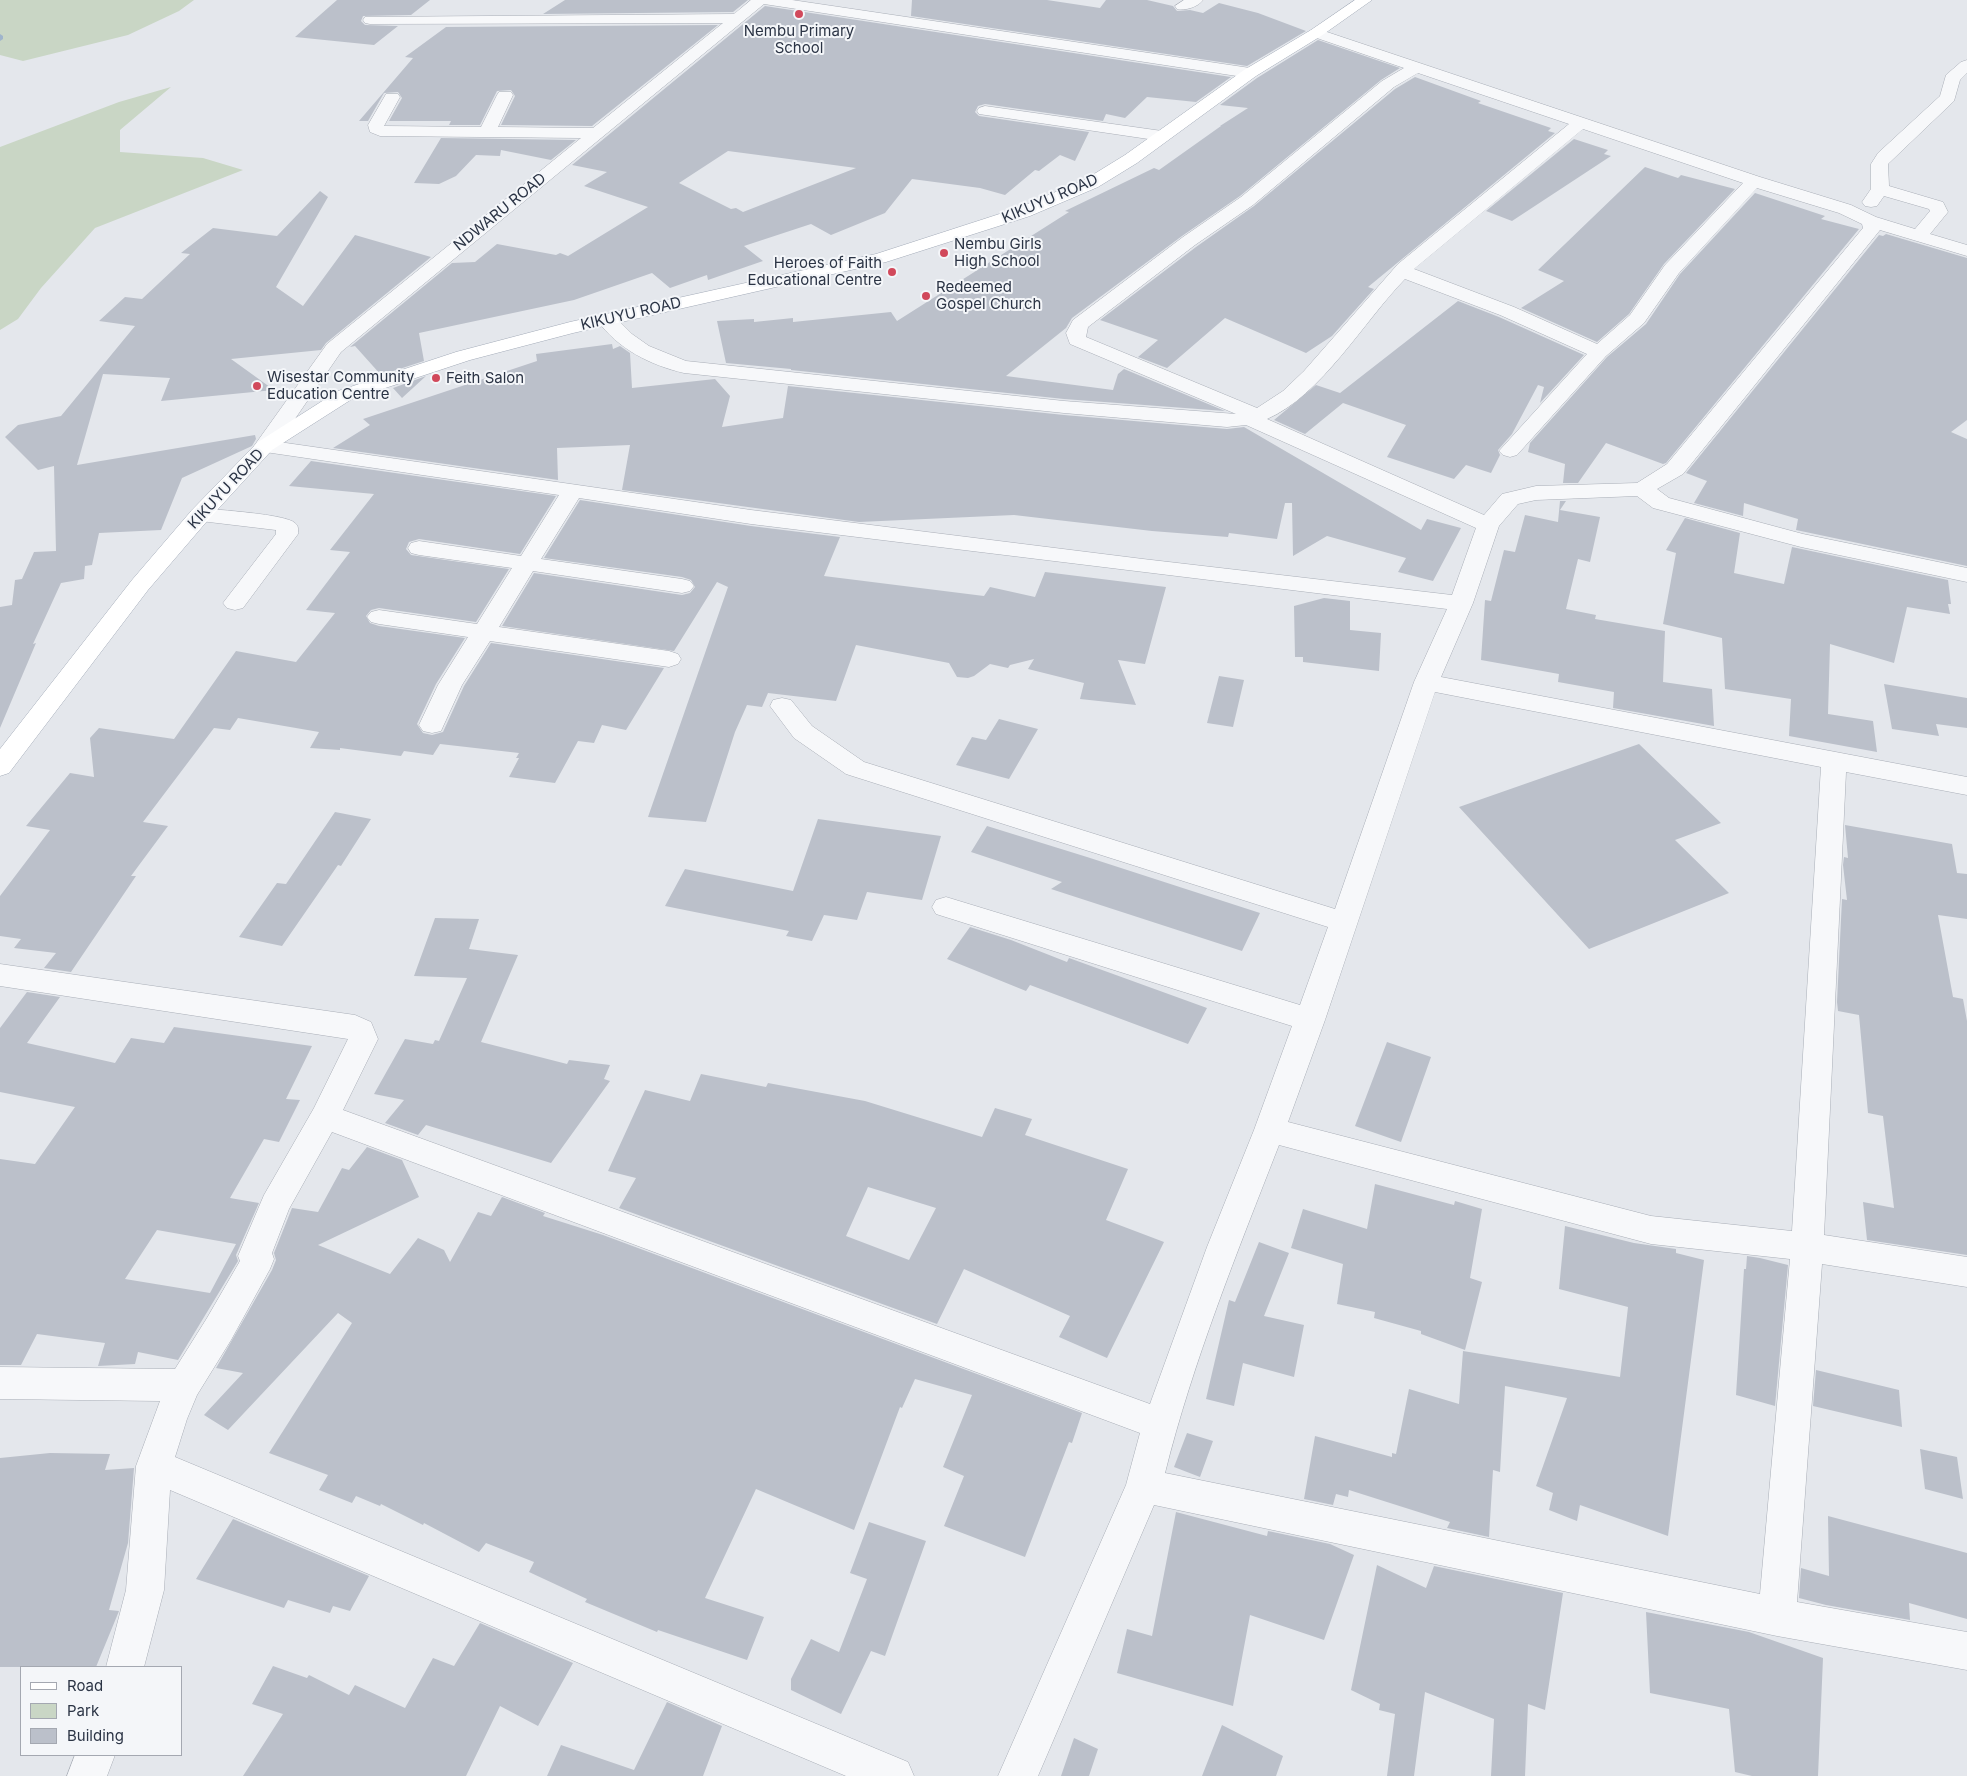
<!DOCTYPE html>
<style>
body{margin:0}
#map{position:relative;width:1967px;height:1776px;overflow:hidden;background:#e4e7ec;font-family:Inter,sans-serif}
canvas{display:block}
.legend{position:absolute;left:20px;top:1666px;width:162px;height:90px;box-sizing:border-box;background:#f4f6f9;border:1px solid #a4a8b1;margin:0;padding:6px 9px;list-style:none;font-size:15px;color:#2b3445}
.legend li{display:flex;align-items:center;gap:10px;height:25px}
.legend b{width:25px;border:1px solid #a4a8b1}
</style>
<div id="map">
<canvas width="1967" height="1776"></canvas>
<ul class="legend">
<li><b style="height:6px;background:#fff"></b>Road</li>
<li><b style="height:14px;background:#c9d6c5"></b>Park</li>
<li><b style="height:14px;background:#bbc0ca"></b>Building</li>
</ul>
</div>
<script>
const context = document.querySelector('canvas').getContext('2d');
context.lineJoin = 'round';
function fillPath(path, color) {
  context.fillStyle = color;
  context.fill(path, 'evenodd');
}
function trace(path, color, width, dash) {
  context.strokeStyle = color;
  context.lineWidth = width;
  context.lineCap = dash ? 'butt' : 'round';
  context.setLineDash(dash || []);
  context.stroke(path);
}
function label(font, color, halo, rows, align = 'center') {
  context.font = font + ' Inter,sans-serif';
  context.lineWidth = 4;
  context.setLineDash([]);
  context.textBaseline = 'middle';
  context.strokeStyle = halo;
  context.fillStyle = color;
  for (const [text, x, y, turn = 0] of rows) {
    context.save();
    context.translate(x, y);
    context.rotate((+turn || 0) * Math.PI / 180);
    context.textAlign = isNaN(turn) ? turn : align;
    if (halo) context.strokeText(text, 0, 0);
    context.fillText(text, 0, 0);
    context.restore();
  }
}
fillPath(new Path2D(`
 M0,0H194L179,11L128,35L23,61L0,55Z
 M171,87L120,130V152L203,158L243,170L95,228L41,288L18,319L0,330V147L119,102Z`), '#c9d6c5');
fillPath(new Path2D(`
 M0,34L3,36V39L0,41Z`), '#9fb4cc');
fillPath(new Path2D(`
 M337,0H430L411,15L363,16L361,21L365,25L398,26L374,45L295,37Z
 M565,0H748L733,12L543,14Z
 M912,0H1047L1100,8L1106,0H1147L1173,6L1177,11L1190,10L1203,13L1219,3L1258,13L1306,31L1247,66L911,16Z
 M765,6L1231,77L1196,102L1147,97L1125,118L1106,114L1103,121L985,104L978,106L975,112L979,116L1089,132L1075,161L1060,155L1039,171L1035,170L1005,195L980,188L912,179L885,213L831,235L811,224L744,246L763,261L708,280L707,275L670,288L652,273L574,300L419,333L424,361L381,375L355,346L350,347L452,263L475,262L497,244L556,255L560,253L568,256L648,207L584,186L607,172L572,165ZM728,151L789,159L856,168L743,212L736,208L731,209L679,183Z
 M718,25L592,126L501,125L515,96L511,90L497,91L480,125H449L451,121H389L402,98L398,92L384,93L368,121H359L413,58L405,57L446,27Z
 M1318,40L1400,68L1381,80L1240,196L1182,236L1072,318L1066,328L1006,376L1113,390L1118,374L1124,369L1225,411L1064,399L791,370V369L726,363L717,321L754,319V322L793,318V322L891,312L897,321L1069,212L1065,211L1154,168L1159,170L1221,126H1220L1248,108L1220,105L1257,78Z
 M1415,77L1481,101L1478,103L1551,128L1548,131L1555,133L1368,287L1374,289L1332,336L1306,353L1225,318L1167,368L1138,357L1158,340L1100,320L1196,247L1254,206L1395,89Z
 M441,138L576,140L551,160L501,150L500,156L476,155L456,176L439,184L414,183Z
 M1574,139L1608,150L1604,154L1611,156L1512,221L1486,211Z
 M1645,167L1678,178L1681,175L1735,189L1664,264L1629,314L1597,342L1521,308L1564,281L1538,270Z
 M320,191L328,197L276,287L303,306L355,235L431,257L326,343L321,350L231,359L274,390L161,401L170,378L103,374L77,465L255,435L256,439L252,446L182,478L161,530L99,533L92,565L85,566L84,579L61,583L33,644L36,643L0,728V607L12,605L15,580L22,579L34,552L56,551L54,466L38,470L5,437L18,425L61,416L135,326L99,321L125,297L142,299L190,254L181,253L213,228L277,236Z
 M1755,193L1825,216L1821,219L1859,229L1666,463L1663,464L1606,443L1578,483H1563L1565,464L1528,452L1530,443L1607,357L1646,324L1680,274Z
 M1886,234L1967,258V420L1951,432L1967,439V566L1796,530L1798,519L1744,503L1743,516L1694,503L1707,481L1686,473L1879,235L1883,236Z
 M1458,301L1499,317L1584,355L1540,403L1544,387L1538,385L1512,434L1498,450L1500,455L1491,473L1466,465L1454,479L1387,457L1406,425L1343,403L1305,434L1274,420L1316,385L1340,393Z
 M612,344L613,349L620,346L630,353L632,388L715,379L730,396L722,427L783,418L788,386L1064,415L1227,429L1244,427L1421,530L1427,519L1461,528L1433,581L1398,572L1406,558L1327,536L1293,556L1292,503H1285L1277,539L1229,533L1228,537L1152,531L1014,515L859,522L622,490L630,445L557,448L558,480L333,448L370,425L363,419L537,361L536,354Z
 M426,376L402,398L393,388Z
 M311,461L556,496L520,554L419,539L409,542L406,549L411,555L509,569L476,622L379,608L371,610L366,616L370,623L379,626L465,638L436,684L417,724L423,733L432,735L443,732L464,686L491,643L664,668L626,730L602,725L594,743L578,741L555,783L509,777L519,758H516L519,753L440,744L433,755L404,751L401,756L340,748V750L310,748L319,732L238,718L230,730L214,728L143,822L168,826L131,876H136L71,972L44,968L56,953L14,948L21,939L0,936V896L50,830L26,826L70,773L94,777L90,738L99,728L174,739L236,651L296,662L335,613L306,610L350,552L330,550L374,494L289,486Z
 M580,500L751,526L840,537L824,576L984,596L990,587L1035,597L1045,572L1166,587L1145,664L1118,660L1136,705L1080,699L1084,683L1028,669L1034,659L1010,665L1008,668L990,664L974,676L968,678L957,677L949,663L856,645L836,701L768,693L762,707L747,705L735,732L706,822L648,817L728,587L717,582L674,651L502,626L534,573L682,595L690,593L695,587L691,580L682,577L544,558Z
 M1560,501H1566L1560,510L1600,517L1590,562L1578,559L1566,609L1596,615L1595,619L1665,631L1663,682L1712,689L1714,726L1613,708L1614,692L1558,682L1559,674L1481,660L1485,600L1491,601L1504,550L1515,552L1525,515L1558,522Z
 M1685,518L1740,533L1734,573L1784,584L1792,547L1948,580L1951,604H1948L1950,614L1907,607L1894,663L1830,644L1828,714L1873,721L1877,752L1789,736L1791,699L1725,689L1722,638L1663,624L1676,553L1666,550Z
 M1324,598L1350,601V630L1381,633L1379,671L1303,662V657H1295L1294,606Z
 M1219,676L1244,680L1233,727L1207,723Z
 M1884,684L1967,698V728L1936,724L1939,736L1892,729Z
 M999,719L1038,729L1009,779L956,765L972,737L986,740Z
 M1639,744L1721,823L1675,840L1729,893L1589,949L1459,807Z
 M335,812L371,819L341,866L338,865L282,946L239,937L277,883L286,884Z
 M818,819L941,836L922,900L867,892L857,920L824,915L812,941L786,936L789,931L665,906L685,869L793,891Z
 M1845,825L1952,844L1957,873L1967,874V919L1938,915L1953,997L1963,999L1967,1021V1255L1867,1240L1863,1202L1894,1208L1883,1116L1868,1113L1859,1015L1838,1011L1837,1002L1842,899L1847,900L1843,865L1844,857L1848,858Z
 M987,826L1087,857L1260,913L1242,951L1051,889L1062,882L971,852Z
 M435,918L479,919L469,949L518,955L481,1042L567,1064L569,1060L610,1065L604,1079L610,1081L551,1163L426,1125L418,1135L385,1123L404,1100L374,1094L405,1039L433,1044L435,1040L439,1041L467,978L414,976Z
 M970,927L1011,940L1067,962L1069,958L1207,1008L1188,1044L1030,985L1026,991L947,959Z
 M27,992L60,997L27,1043L115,1063L131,1038L164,1043L174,1027L312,1046L286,1099L300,1100L279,1142L264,1139L230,1198L259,1203L236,1255L238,1261L178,1360L138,1352L135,1364L98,1366L105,1343L37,1334L21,1365H0V1159L35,1164L75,1107L0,1092V1028ZM157,1230L236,1244L210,1293L125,1279Z
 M1387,1042L1431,1057L1401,1142L1355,1126Z
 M701,1074L766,1087L768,1083L865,1101L982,1137L995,1108L1032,1119L1025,1135L1128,1169L1106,1220L1164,1242L1107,1358L1059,1337L1070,1316L964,1269L937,1324L619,1208L636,1178L608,1171L645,1090L690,1101ZM868,1187L936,1208L909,1260L846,1236Z
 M367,1147L402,1160L419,1197L318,1245L390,1274L418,1238L444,1250L450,1262L478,1212L491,1216L502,1197L545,1213L543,1216L603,1235L1082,1413L1072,1443L1069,1442L1025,1557L944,1526L964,1476L943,1467L972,1395L915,1379L902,1408L900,1407L854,1530L756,1489L705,1598L764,1617L747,1660L658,1630L657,1632L585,1602L587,1599L529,1572L534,1562L486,1543L479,1552L424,1523L423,1525L381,1504L380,1506L356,1496L352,1503L319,1490L328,1475L269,1453L352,1323L338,1313L228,1430L204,1415L243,1373L216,1368L272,1270L276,1260L274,1253L292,1208L318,1212L342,1168L349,1170Z
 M1375,1184L1454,1205L1455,1201L1482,1209L1470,1278L1482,1282L1465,1350L1421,1334V1331L1374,1318L1375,1312L1337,1304L1343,1264L1291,1248L1303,1209L1367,1229Z
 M1565,1226L1634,1243L1676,1249V1253L1704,1260L1668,1536L1580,1505L1577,1521L1549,1510L1553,1493L1536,1486L1567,1398L1505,1386L1500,1472L1493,1470L1489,1537L1447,1528L1450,1522L1349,1490L1348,1497L1336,1494L1333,1505L1304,1499L1315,1436L1392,1457V1453L1396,1454L1409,1389L1459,1404L1463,1351L1620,1377L1628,1307L1559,1289Z
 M1259,1242L1289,1253L1264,1316L1304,1325L1294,1377L1243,1363L1234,1406L1206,1399L1229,1300L1235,1302Z
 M1747,1256L1760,1258L1788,1265L1775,1406L1736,1395L1744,1269H1746Z
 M1816,1370L1899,1390L1902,1427L1813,1406Z
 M1187,1433L1213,1441L1200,1477L1174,1467Z
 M1920,1449L1957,1457L1963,1499L1925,1489Z
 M50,1453L110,1454L105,1470L134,1468L128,1543L109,1610L119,1611L96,1667H0V1458Z
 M1176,1512L1267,1536L1268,1531L1330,1544L1354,1555L1324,1640L1250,1615L1233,1706L1117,1673L1127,1629L1152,1636Z
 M1828,1516L1967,1553V1619L1909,1603L1910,1620L1826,1605L1799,1598L1801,1568L1829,1576Z
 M233,1519L369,1576L350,1611L333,1606L330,1613L288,1600L284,1608L196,1579Z
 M869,1522L926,1541L885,1656L871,1651L841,1714L791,1690V1679L811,1639L839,1652L867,1579L850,1573Z
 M1377,1565L1426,1588L1434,1566L1563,1593L1545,1710L1528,1704L1525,1776H1491L1494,1719L1425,1692L1414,1776H1387L1395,1714L1379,1710L1380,1704L1351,1690Z
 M1646,1612L1749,1632L1823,1658L1818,1776H1752L1735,1772L1729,1709L1650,1693Z
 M480,1623L573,1663L538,1726L500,1706L466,1776H243L283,1714L252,1704L273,1666L307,1678L309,1675L349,1695L355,1685L405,1708L433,1658L454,1666Z
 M667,1702L722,1726L703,1776H547L561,1745L634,1770Z
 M1222,1725L1283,1756L1276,1776H1202Z
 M1074,1738L1098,1749L1089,1776H1061Z`), '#bbc0ca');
const minor = new Path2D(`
 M751,0H792L1250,68L1256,70L1258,73L1256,76L1250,78L764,4L341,352L279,442L751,510L1143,559L1452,595L1476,528L1246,425L1227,427L1064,413L684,373C650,365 618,349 597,320L600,316L607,314L614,316L632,334L649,346L686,361L1064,401L1236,414L1070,344L1066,333L1073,320L1183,237L1241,197L1382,81L1404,68L1311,36L1308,33L1311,30H1321L1760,177L1851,205L1876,217L1915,229L1930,211L1929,209L1884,196L1877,206L1871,207L1865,206L1862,202L1871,189V164L1878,153L1940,96L1946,75L1961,62L1967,60V73L1960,80L1954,101L1888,164L1889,186L1943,202L1948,212L1930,234L1967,245V256L1880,230L1683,474L1657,489L1669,498L1803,534L1967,568V582L1801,547L1653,508L1637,496L1536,500L1518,504L1499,526L1473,603L1441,677L1967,777V795L1846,772L1824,1235L1967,1257V1287L1822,1264L1797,1602L1967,1632V1670L1777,1636L1154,1505L1038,1776H998L1126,1485L1140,1433L332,1132L289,1209L272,1253L274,1259L270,1269L231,1340L197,1395L187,1419L175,1457L908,1762L914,1776H846L170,1490L164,1590L144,1667H106L126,1590L136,1466L160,1401L0,1399V1367L175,1369L207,1318L240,1261L238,1256L264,1195L314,1108L348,1039L0,986V964L355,1015L371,1022L378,1039L343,1110L1150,1404L1207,1247L1254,1130L1292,1026L936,914L932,907L936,900L946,897L1300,1005L1328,927L846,774L794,738L770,706L773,700L782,698L791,700L812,726L864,762L1335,909L1414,682L1447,609L751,524L579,498L541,559L682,579L690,581L694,586L690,591L682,593L533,571L499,627L669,651L678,654L681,659L678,664L669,667L490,641L462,685L441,731L432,733L423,731L419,725L438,685L468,637L379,624L371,622L367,617L371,612L379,610L477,624L512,568L419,555L411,553L408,548L411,543L419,541L521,556L559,495L265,452L258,450L254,446L327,344L581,138L380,136L370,132L368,125L386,94H398L400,97L384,126L481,127L497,95L499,92H511L513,95L498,127L593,128L723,23L370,24L365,23L363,20L365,17L734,14ZM1418,73L1569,124L1398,264L1304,371L1283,391L1257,408L1086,337L1088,327L1195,245L1253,205L1394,87ZM1583,129L1743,183L1665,265L1630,315L1597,344L1514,307L1414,269ZM1757,188L1839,213L1862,224L1863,228L1667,464L1637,483L1536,486L1502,494L1484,515L1267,419C1321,396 1364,321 1405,279L1500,315L1587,354L1499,451L1503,455L1510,457L1517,455L1606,356L1644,323L1679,273ZM1435,692L1821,767L1792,1231L1651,1216L1288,1122L1325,1020ZM1279,1145L1651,1244L1790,1259L1760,1594L1165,1473C1193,1361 1237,1253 1279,1145Z
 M1184,0H1203C1198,7 1185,11 1177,9L1175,6Z
 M985,106L1162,131L1168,132L1170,136L1168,140L1162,141L979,114L977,111L979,108Z
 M200,508C217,510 286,514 295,523C299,526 298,530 298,534L243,608L235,610L227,608L223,603L276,534V530L192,520L189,515L192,510Z
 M75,1755H115L107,1776H67Z`);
const major = new Path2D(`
 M1355,0H1372L1321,36L1256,76L1137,163L1098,187L1030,216L886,262L573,333L470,360L352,399L272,450L208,520L148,590L9,773L0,776V749L132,580L192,510L258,442L338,391L456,352L570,322L876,254L1018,208L1086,179L1125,155L1244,70L1311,30Z`);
trace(minor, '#a9aeb7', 1);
trace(major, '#a3abb8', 1);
fillPath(minor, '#f7f8fa');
fillPath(major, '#fff');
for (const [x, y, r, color] of [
 [799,14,5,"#d1495b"],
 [944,253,5,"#d1495b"],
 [892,272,5,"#d1495b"],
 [926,296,5,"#d1495b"],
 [436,378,5,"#d1495b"],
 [257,386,5,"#d1495b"]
]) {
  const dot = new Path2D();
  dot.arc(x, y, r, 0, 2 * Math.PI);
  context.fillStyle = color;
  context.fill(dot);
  trace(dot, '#f4f6f9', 2);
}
label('15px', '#2b3445', '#f4f6f9', [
 ["Nembu Primary",799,31,"center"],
 ["School",799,48,"center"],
 ["Nembu Girls",954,244],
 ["High School",954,261],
 ["Heroes of Faith",882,263,"right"],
 ["Educational Centre",882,280,"right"],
 ["Redeemed",936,287],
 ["Gospel Church",936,304],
 ["Wisestar Community",267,377],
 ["Education Centre",267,394],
 ["Feith Salon",446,378]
], 'left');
label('15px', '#2b3445', '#f4f6f9', [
 ["KIKUYU ROAD",1050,199,-23],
 ["NDWARU ROAD",500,212,-39],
 ["KIKUYU ROAD",631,314,-13],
 ["KIKUYU ROAD",226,489,-47]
]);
</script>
